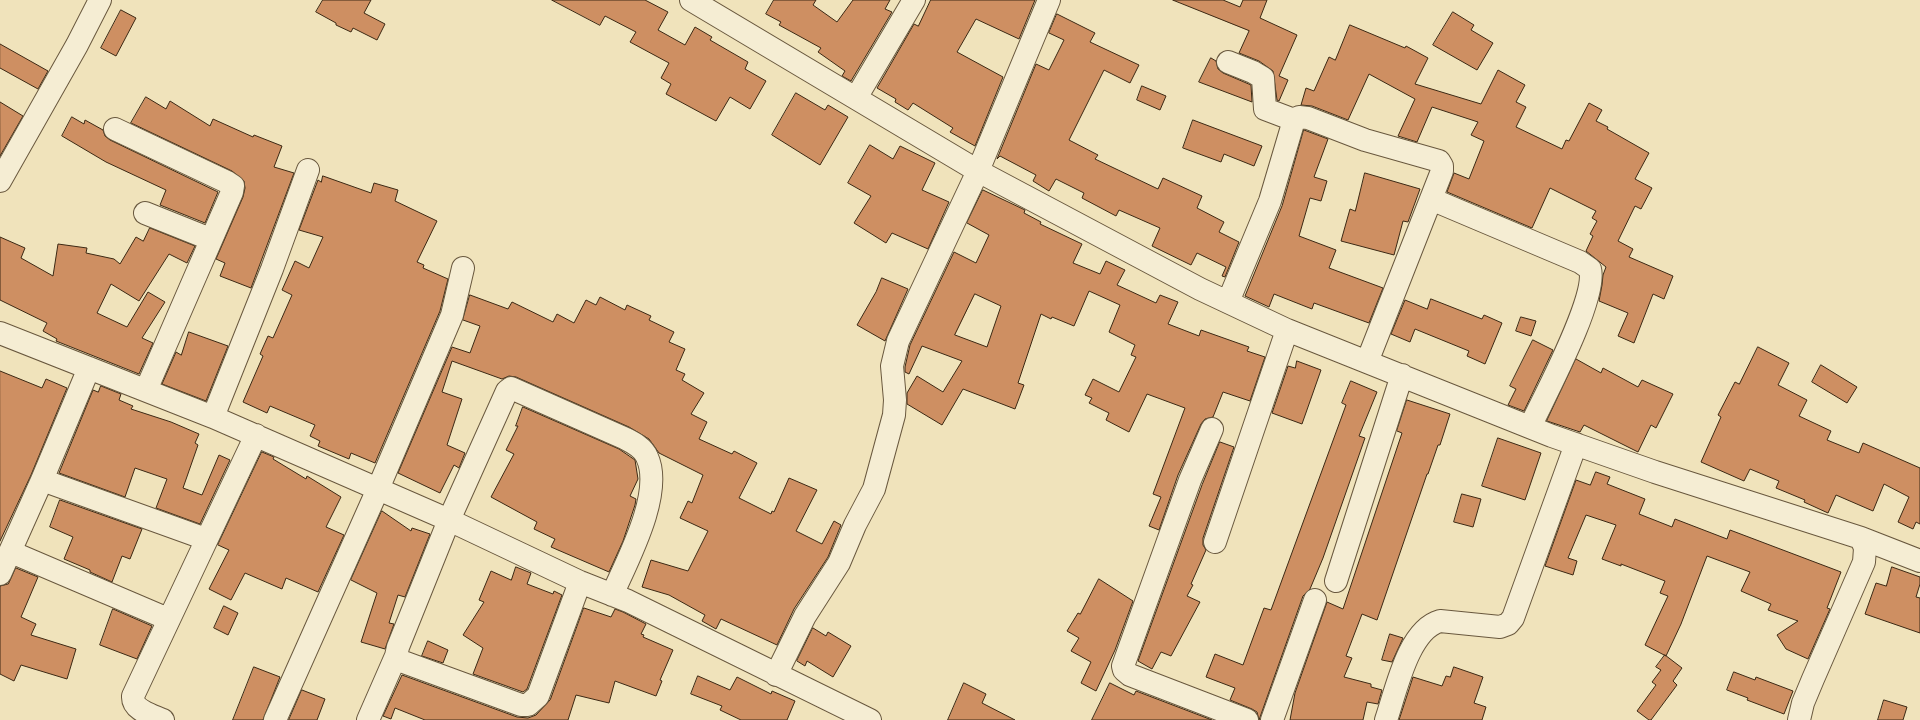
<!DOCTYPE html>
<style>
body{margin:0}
canvas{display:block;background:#f0e3bb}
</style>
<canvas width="1920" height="720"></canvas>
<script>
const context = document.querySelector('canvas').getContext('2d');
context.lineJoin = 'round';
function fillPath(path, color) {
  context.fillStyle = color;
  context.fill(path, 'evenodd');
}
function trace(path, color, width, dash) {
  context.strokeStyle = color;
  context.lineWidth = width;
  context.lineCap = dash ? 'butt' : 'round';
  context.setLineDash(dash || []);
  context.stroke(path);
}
const building = new Path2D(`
 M323,0H371L364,13L385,24L377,40L353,28L351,32L336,25V23L316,12Z
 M552,0H645L668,12L658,30L685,45L695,27L712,37L710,40L748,62L745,69L766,81L750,109L730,97L716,121L666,94L671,84L661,78L669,63L630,42L636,32L605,16L600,25Z
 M774,0H816L813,5L837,22L853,0H890L885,9L892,12L851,81L842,76L845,71L818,52L821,48L779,25L781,22L766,14Z
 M931,0H1035L1019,39L976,19L957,52L1003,77L975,146L950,132L953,128L913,103L908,110L895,102L896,99L877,88L914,24L918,26Z
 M1173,0H1223L1240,7L1243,0H1267L1260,18L1297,35L1279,76L1288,80L1279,101L1277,100L1273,71L1259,61L1239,53L1249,31Z
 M121,10L136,18L116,56L101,48Z
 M1453,12L1474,25L1471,30L1493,43L1477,70L1433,45Z
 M1057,14L1095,33L1090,42L1139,65L1130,83L1104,70L1069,140L1098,155L1095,159L1158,189L1163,178L1202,196L1197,208L1224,222L1219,232L1239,242L1225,277L1222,276L1226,267L1197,253L1191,265L1152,246L1160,228L1119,210L1116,216L1082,198L1084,193L1056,179L1049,191L1033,181L1036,175L1000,156L997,159L1036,64L1049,70L1064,40L1049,33Z
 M1350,25L1405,48L1406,46L1428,58L1415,84L1481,104L1498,70L1525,85L1516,102L1526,107L1516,127L1562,149L1566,140L1569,141L1589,103L1602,110L1596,121L1608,127L1607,129L1649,153L1635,179L1652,188L1641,209L1635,206L1618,241L1633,249L1629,257L1673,276L1664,299L1653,294L1634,343L1618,336L1628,313L1599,301L1602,285L1603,275L1606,267L1586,251L1593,236L1590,234L1597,221L1592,218L1596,211L1550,188L1532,228L1447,192L1454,173L1469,179L1484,141L1471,135L1478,122L1432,107L1417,142L1398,136L1415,99L1369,74L1348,120L1312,106L1301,105L1306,88L1314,91L1329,57L1335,60Z
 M0,44L48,71L38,89L0,68Z
 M1211,58L1216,61L1218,69L1223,73L1251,85L1252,102L1199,82Z
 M1142,86L1166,96L1160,110L1137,100Z
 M796,93L825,110L828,105L848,117L820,165L772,135Z
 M146,97L166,109L170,101L210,126L213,119L253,137L254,135L282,146L274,167L294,173L251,288L220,276L225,263L216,259L243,197L245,188L244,181L232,171L131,123Z
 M0,102L23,116L0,156Z
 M72,117L84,124L85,120L103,130L105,136L110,140L218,192L205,223L160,205L166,190L106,162L62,136Z
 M1193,120L1262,146L1254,166L1224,154L1221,162L1183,148Z
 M1304,130L1328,139L1314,177L1327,181L1321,201L1310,198L1299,236L1336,250L1329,268L1383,288L1369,323L1314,303L1312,309L1274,294L1269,307L1245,296L1282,206Z
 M870,145L893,159L900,146L935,163L922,190L949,202L928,249L892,233L886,243L854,223L871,196L848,183Z
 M1365,173L1420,189L1408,222L1403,221L1394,255L1341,241L1350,209L1355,211Z
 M323,176L371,193L374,183L398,190L395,201L437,221L417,262L424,265L423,268L448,279L440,311L375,463L351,453L349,459L318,446L320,441L310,436L315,425L270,406L267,413L243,402L263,356L260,354L268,336L273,338L292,295L282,290L295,261L309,268L323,237L299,230L318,180L321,182Z
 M983,190L1025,210L1024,213L1041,222L1040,224L1082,244L1073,263L1100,274L1106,261L1125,270L1117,285L1156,303L1160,295L1178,302L1168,324L1199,336L1201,330L1249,347L1247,351L1265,357L1250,401L1223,392L1213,417L1205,419L1201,424L1178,475L1159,530L1149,526L1161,497L1153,494L1185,408L1147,394L1129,432L1106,420L1109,413L1089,403L1092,398L1085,395L1093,379L1119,392L1136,357L1131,355L1135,345L1109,332L1120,305L1089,291L1074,326L1052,317L1051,319L1041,314L1018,383L1024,385L1015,409L963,389L942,425L907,404V393L917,376L943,392L962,361L922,346L909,374L905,372V367L910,345L954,252L976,263L989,235L967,223ZM975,294L1001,306L987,347L955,335Z
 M150,228L195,246L187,263L169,254L139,301L111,284L97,313L127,327L148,292L165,302L142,338L153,343L139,374L56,341L57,339L43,331L47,323L0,300V237L25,248L21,258L53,276L58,244L87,248L86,253L114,259L120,264L136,237L143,241Z
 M882,278L908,289L885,341L857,325L876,292Z
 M470,295L508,309L512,302L553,322L557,314L574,323L586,300L596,305L600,297L625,310L627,305L651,316L649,320L674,332L669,342L685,349L676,370L685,374L682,380L704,393L691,414L707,422L699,439L732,454L734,451L757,463L739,498L771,514L772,511L774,512L789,478L817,490L796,531L822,544L834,521L841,525L828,557L794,609L777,645L721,619L716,629L702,621L705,615L669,595L642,587L651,560L688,571L708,531L680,518L688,501L692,503L703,475L659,453L649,439L629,427L516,377L509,376L502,379L452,361L442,392L462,399L447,445L465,453L459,468L454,465L440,493L398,473L452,347L470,353L480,326L463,320Z
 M1431,299L1482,319L1484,315L1502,323L1485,364L1467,356L1469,351L1415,329L1410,342L1391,334L1405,300L1427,309Z
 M1521,317L1536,321L1531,336L1516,331Z
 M189,332L228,346L206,401L162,384L176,352L181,355Z
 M1533,340L1553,350L1524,411L1508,405L1516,389L1510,386Z
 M1758,347L1789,363L1778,385L1807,400L1799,416L1831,431L1827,440L1859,453L1863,443L1920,468V524L1916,522L1913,529L1898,522L1909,497L1884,484L1873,511L1836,495L1828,513L1804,502L1805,500L1776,488L1779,481L1750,469L1744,481L1701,462L1721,417L1718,415L1735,382L1739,384Z
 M1576,359L1601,373L1603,368L1638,387L1642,380L1673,394L1656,428L1651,425L1638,452L1584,425L1580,432L1547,421Z
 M1297,361L1321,370L1302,424L1272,413L1288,366L1295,368Z
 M1821,365L1857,387L1847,403L1812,382Z
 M0,371L42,388L46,379L67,388L31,475L0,541Z
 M1351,381L1377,392L1359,436L1365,438L1323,558L1310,589L1303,596L1259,720L1257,712L1252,709L1230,700L1235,688L1206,677L1215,654L1243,665L1264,608L1271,610L1346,405L1342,403Z
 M101,386L121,394L119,400L133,406L131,409L171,422L199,434L195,443L198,445L183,488L202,495L219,455L230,460L200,524L156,508L167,479L135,468L125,497L59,473L93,390L98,392Z
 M1407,400L1450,414L1440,445H1438L1428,474H1427L1377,620L1362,614L1346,656L1352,658L1344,677L1371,684V687L1382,690L1378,704L1367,702L1363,720H1290L1295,693L1327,602L1343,609L1402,433L1397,431Z
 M523,407L619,449L635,460L638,479L630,496L636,499L635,505L623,541L609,572L551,547L555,539L534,529L537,522L491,497L514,454L506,450L518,426H516Z
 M1498,438L1541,453L1525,500L1482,486Z
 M1220,442L1234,447L1203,538V545L1206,550L1191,584L1193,585L1187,596L1200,602L1171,656L1161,652L1152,669L1138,661L1202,485Z
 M262,452L274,457L273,459L306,479L307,476L341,497L326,527L344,535L318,592L286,578L282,589L245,573L231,600L209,589L229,550L218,545Z
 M1596,472L1610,477L1607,484L1645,499L1639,514L1672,527L1675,519L1727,539L1730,530L1841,572L1827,608L1830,609L1808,659L1786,649L1777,635L1798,621L1768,610L1771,604L1741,591L1750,572L1707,556L1681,624L1666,656L1645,645L1668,596L1660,593L1665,581L1621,564V566L1602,559L1616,525L1586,515L1568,558L1577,561L1573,575L1545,566L1576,480L1590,485Z
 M1462,494L1481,499L1473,527L1454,522Z
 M60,500L142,529L130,559L122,556L112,582L90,572V570L64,559L73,537L50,527Z
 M382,511L411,531L412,528L430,534L405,597L398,595L389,623L394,624L385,649L361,642L377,593L351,580Z
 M516,567L531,573L527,584L553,594L554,591L562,595L527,689L523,692L473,674L483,648L463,635L484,602L479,600L491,571L511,580Z
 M1892,567L1920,577V584L1916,597L1920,598V633L1865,614L1876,583L1886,586Z
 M16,568L38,577L21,617L36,624L31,635L76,649L67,679L21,665L14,681L0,674V586L8,584Z
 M1099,579L1133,601L1115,650L1096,691L1081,683L1091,662L1071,651L1079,638L1067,631L1078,613L1080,614Z
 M224,606L238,613L228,635L214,628Z
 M584,608L611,617L615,609L623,612L646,624L641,634L644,635L643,637L673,650L660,680L662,681L656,696L615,681L609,703L576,695L568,720H425L395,708L391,719L383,716L402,675L517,717L528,718L536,715L550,700Z
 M113,609L152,626L137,659L100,645Z
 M813,628L826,636L828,632L851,646L833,677L807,661L805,666L797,661Z
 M1390,634L1403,638L1392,662L1382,660Z
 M428,641L448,650L443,663L422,656Z
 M1665,655L1682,668L1673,681L1677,685L1651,720H1649L1637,711L1656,685L1652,682L1661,670L1656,667Z
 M254,667L280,677L263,720H233Z
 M1454,667L1483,677L1474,703L1486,707L1482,720H1399L1413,677L1442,686L1446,676L1450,677Z
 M1734,672L1755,680L1756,677L1793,691L1784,714L1747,700L1748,698L1727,690Z
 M698,676L730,690L737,677L771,694L772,691L795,701L787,720H741L720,710L722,706L691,694Z
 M964,683L986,694L982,703L1015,720H948Z
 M1110,683L1134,695L1136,691L1212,720H1092Z
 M302,690L325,699L317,720H289Z
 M1884,700L1907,707L1903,720H1878Z`);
fillPath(building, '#ce8f62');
trace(building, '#3c2914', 1);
const minor = new Path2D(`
 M691,0L978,171L1200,289L1287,330L1552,436L1655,472L1861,538L1865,548L1864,562L1813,679L1803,703L1799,720
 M1228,62L1253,72L1263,78L1265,109L1294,120
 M856,98L914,0
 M115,129L227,182L233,186L232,192L146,390
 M0,181L77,45L100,0
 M1431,199L1580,262L1590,269C1598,297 1544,397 1530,427
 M145,213L210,239
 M1228,302L1270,201L1294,120L1299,117L1308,118L1365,140L1439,161L1442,166V171L1367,362
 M0,333L213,417L449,520L580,582L628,601L870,720
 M213,417L272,269L308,170
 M1212,429L1190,480L1123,666L1124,670L1130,675L1247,720
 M42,480L206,539
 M1861,538L1920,561
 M1215,542L1287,330
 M11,552L168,619
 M0,574L42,480L89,368
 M1336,581L1402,375
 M580,582L538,696L528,705H521L398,660L396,656L398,647L449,520L507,391L511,388L624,438C632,442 643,447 647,457C664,493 627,561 612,595
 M776,675L805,616L839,563L855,525L874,489L894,415L895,400L892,366L898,341L978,171L1049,0
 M163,720C152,715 132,710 133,696L256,435
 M275,720L378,489L452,315L463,268
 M368,720L396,656
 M1272,720L1315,600
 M1386,720C1396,691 1408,630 1440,621L1500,627L1508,624L1513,618L1576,444`);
trace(minor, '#69583e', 24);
trace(minor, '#f5edd3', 22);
</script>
